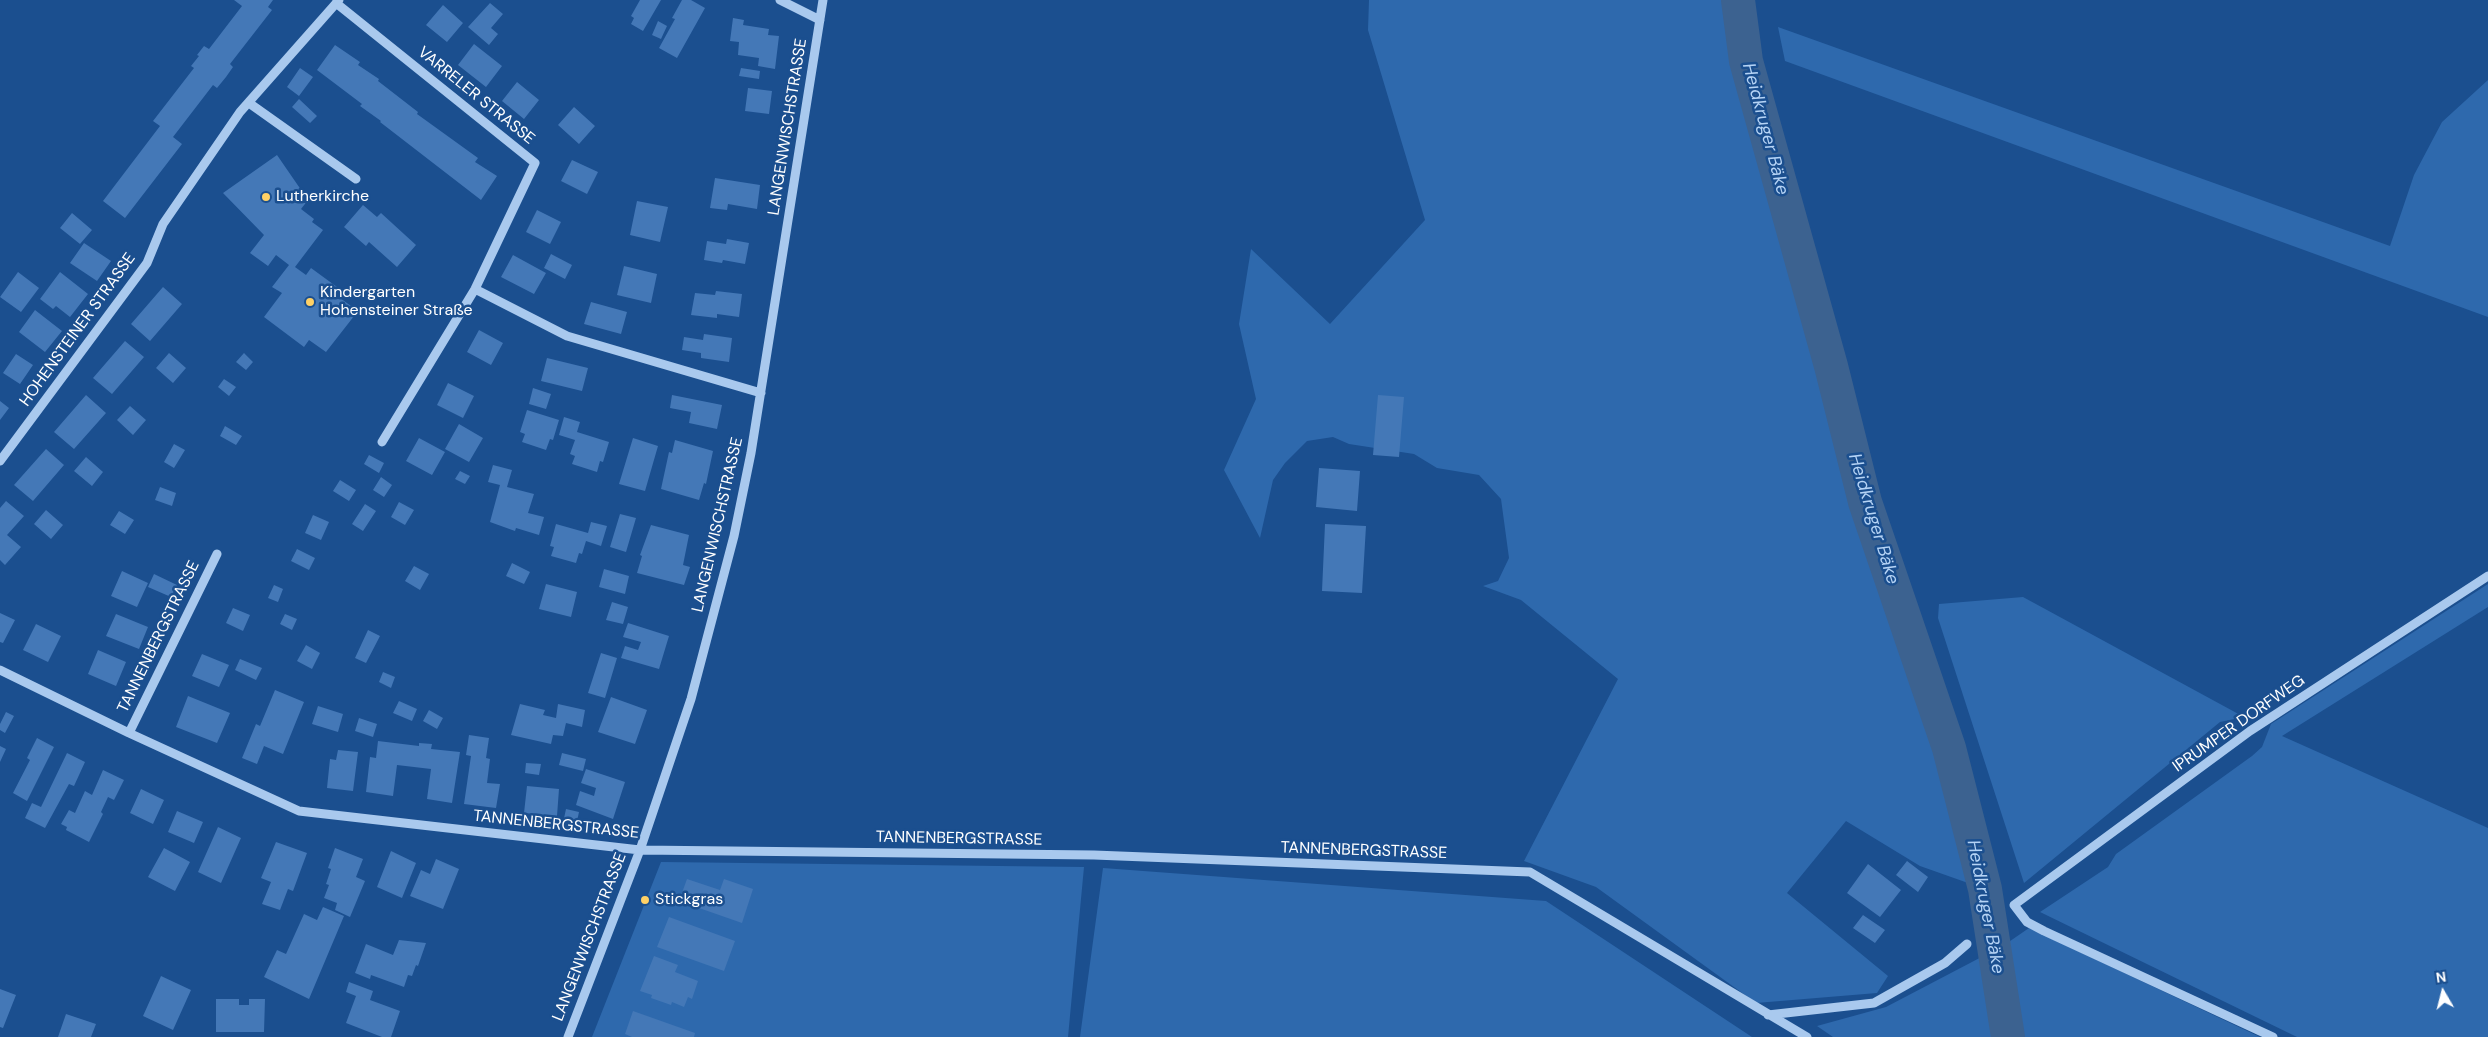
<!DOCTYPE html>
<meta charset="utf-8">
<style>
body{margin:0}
#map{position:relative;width:2488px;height:1037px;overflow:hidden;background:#1b4f8f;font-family:"DM Sans",sans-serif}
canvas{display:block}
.north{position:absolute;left:2418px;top:967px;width:50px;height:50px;-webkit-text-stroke:4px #1b4f8f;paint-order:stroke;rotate:352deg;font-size:14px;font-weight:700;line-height:20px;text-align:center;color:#fff}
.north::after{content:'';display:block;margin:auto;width:18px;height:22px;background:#fff;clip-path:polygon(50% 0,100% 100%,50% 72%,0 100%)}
</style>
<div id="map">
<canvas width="2488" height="1037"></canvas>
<div class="north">N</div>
</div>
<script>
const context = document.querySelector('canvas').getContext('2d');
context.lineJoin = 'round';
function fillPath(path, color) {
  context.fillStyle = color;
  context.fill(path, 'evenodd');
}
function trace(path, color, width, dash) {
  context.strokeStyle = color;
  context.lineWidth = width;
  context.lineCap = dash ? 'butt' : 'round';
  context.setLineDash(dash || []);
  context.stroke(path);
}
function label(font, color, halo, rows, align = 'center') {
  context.font = font + ' "DM Sans",sans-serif';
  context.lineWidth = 5;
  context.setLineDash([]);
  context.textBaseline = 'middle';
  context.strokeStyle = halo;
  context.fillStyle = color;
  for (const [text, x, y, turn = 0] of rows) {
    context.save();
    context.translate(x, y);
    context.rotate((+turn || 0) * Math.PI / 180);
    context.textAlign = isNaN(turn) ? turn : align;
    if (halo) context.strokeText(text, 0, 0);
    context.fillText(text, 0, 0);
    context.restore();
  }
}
fillPath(new Path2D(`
 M1369,0H1735L1744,62L1805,283L1864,504L1948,751L1985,889L1920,866L1846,821L1787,893L1888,976L1877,993L1756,1003L1596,887L1524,861L1618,679L1521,600L1483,586L1498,581L1509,558L1501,499L1479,475L1437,468L1414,454L1349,444L1333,437L1307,441L1285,463L1273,480L1260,538L1224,470L1256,399L1239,324L1251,249L1330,324L1425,220L1368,30Z
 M1778,27L2390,246L2414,175L2442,122L2488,80V317L1785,61Z
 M2488,584V607L2282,736L2488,828V1037H2297L2040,912L2108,867L2116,854L2252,756L2262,747L2271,724Z
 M2023,597L2244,717L2220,722L2024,883L1938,618L1939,604Z
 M661,862L1084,867L1068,1037H592Z
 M1103,868L1546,901L1752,1037H1080Z
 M2029,928L2260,1037H2014L2000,948Z
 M1991,952L2004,1037H1833L1817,1026L1886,1007Z`), '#2e69ad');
trace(new Path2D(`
 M1738,0L1746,61L1831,366L1865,502L1949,748L1985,889L2008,1037`), '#3c6290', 34);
fillPath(new Path2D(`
 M234,0H273L268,7L272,10L230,64L233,67L226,77L217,88L213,85L173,137L182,144L125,218L103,201L160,126L153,121L194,68L191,66L199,56L197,55L204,46L209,49L242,6Z
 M640,0H661L643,31L631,24L634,18L631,16Z
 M682,0H691L705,8L677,58L659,48L675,19L672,18Z
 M490,3L503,14L491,28L498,34L489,45L468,27Z
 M443,5L463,23L447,42L426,25Z
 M733,18L744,20L743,25L769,29L768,35L779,36L775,69L758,66L759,58L738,55L739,42L730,41Z
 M658,21L667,26L661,39L652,35Z
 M474,44L502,66L486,87L458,65Z
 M335,45L360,62L358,65L379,79L378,81L418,112L417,114L478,158L475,162L497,176L481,200L380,122L381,121L360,106L362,104L317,70Z
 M300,68L313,77L299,96L287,87Z
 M741,68L760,71L759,79L739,76Z
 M517,82L539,100L524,119L502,101Z
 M748,88L772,91L769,114L745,111Z
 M299,99L317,116L310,123L292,107Z
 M574,107L595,126L579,144L558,125Z
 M277,155L308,200L301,209L314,219L312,222L323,230L295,267L306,275L311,268L337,287L333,293L358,311L326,352L309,340L304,347L264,317L282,293L272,287L289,265L276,255L268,266L250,253L264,235L223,193Z
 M572,160L598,172L587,194L561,181Z
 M715,178L760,185L757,209L728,204L727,210L710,208Z
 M637,201L668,207L660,242L630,235Z
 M363,205L377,217L381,213L416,245L397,267L369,242L366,246L344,227Z
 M537,210L561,222L550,244L526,232Z
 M72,213L92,230L80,244L60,228Z
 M727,239L749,243L745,264L723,260L722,263L704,260L707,241L726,244Z
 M84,243L111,261L97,281L70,263Z
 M551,254L572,265L565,279L544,268Z
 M513,255L546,273L534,294L501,277Z
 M624,266L657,274L651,303L617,295Z
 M18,272L39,288L21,312L0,297Z
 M60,272L88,294L70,317L56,306L53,309L40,299Z
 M163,287L182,304L150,341L131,324Z
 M716,291L742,294L739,317L717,314V318L691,315L695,293L715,295Z
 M591,302L627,312L621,334L584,324Z
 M35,310L62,331L45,352L19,332Z
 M479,330L503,343L491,365L467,352Z
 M704,334L732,338L729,362L701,358V353L682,350L684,337L703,340Z
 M125,341L144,357L112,394L93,378Z
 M169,353L186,368L173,383L156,368Z
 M244,353L253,362L246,370L236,362Z
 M16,354L33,365L20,384L3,373Z
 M547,358L588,368L582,391L541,381Z
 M224,379L236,387L229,396L218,387Z
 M448,383L474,396L463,418L437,405Z
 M533,388L551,394L546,409L529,404Z
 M86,395L106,413L74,449L54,432Z
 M672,395L722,405L717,429L689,423L691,412L670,408Z
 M1378,395L1404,397L1399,457L1373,455Z
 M0,401L9,408L0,420Z
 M130,406L146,420L133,435L117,420Z
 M527,410L559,420L553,440L550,439L546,450L522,442L525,434L520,432Z
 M564,417L580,422L577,432L609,442L603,462L600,461L597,472L572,464L575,456L570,454L575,440L559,435Z
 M459,424L483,438L469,462L445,449Z
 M225,426L242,436L236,445L220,436Z
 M419,438L445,452L432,475L406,461Z
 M633,438L658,446L645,491L619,484Z
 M675,440L713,451L706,484L704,483L699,500L661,489L669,452L672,453Z
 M174,444L185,450L174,468L164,462Z
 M46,449L64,465L33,501L14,485Z
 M369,455L384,463L379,473L364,464Z
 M86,457L103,472L92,486L74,471Z
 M493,465L512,470L507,487L534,494L528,513L544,517L539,535L516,528L515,531L490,522L500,485L488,482Z
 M1319,468L1360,471L1357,511L1316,507Z
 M460,471L470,476L465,484L455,479Z
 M381,477L392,485L384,497L373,490Z
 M340,480L356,490L349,501L333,491Z
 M160,487L176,493L172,506L155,500Z
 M6,501L24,516L7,535L21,547L5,565L0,560V508Z
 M399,502L414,510L405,525L391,517Z
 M365,504L376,511L363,531L352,524Z
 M46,510L63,525L51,539L34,524Z
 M119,511L134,520L125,534L110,525Z
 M620,514L636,518L626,552L610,547Z
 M313,515L329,522L321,540L305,533Z
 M591,522L607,526L601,546L586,541L582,554L579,553L576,563L551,556L554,547L550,546L556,524L588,533Z
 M1325,524L1366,526L1362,593L1322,591Z
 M651,525L689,535L683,565L690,567L684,585L637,573L642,556L640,555Z
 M297,549L315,558L309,570L291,561Z
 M512,563L530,572L524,584L506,576Z
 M414,566L429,574L420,590L405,581Z
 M604,569L629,576L625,594L599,587Z
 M122,571L148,583L137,607L111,596Z
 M154,574L177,585L171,597L148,587Z
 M546,584L577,592L571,617L539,609Z
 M274,585L283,589L278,602L268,598Z
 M612,602L628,607L623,624L606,620Z
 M233,608L250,615L243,631L226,623Z
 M0,613L15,620L3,643L0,642Z
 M116,614L148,627L139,649L106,636Z
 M285,614L297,619L292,630L280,624Z
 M628,623L669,636L659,669L621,658L625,646L638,650L641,642L623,637Z
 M36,624L61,636L48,662L23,650Z
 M368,630L380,636L366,663L355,658Z
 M306,645L320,653L312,669L297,661Z
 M98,650L126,662L116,686L88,674Z
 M601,653L617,658L605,698L588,693Z
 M202,654L229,665L219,687L192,676Z
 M240,659L262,668L256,680L235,670Z
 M383,672L395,677L391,688L379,682Z
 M275,690L304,702L283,754L264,746L257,764L242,758L256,724L260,726Z
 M188,696L230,713L217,743L176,727Z
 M611,697L647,710L635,744L598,732Z
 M399,701L417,709L412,721L393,713Z
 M520,704L545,710L543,715L556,718L558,704L585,710L582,727L566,723L563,736L553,735L551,744L511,735Z
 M318,706L343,714L338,732L312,724Z
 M429,710L443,718L437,729L423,721Z
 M6,712L14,716L5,733L0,730V724Z
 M359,718L377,724L373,737L355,731Z
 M469,735L489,738L486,758L490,759L487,783L500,784L496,808L464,804L471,756L466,755Z
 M37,738L54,747L27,801L13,793L30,760L27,758Z
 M378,741L419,746V743L432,744L431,749L460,752L452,803L427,799L431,769L397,765L393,796L366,792L370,757L376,758Z
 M0,746L6,749L0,762Z
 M338,750L358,752L353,791L327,788L330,759L336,760Z
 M67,753L85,762L74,786L69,784L45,828L25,818L32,803L41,807Z
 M562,753L586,759L583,771L559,765Z
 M526,763L541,764L539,775L525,773Z
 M586,769L625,782L613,819L576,805L580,791L594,796L596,788L581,783Z
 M103,770L124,780L114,800L108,797L101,812L103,814L89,842L66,830L67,827L61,824L69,810L75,813L85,791L92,795Z
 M527,786L559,789L557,816L524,813Z
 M141,789L164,800L153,824L130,813Z
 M566,809L579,812L576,826L563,823Z
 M177,811L203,822L194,843L168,832Z
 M218,827L241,838L221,883L198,872Z
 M276,842L307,853L293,891L288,889L280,910L262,904L271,882L261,878Z
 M164,848L190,862L175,891L148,877Z
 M335,848L363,859L356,877L365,881L350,917L335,910L337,903L324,898L329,885L326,884L331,869L328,868Z
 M391,851L416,863L402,898L377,887Z
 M436,859L459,869L443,909L410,896L421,870L430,874Z
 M1907,861L1928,877L1918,892L1896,875Z
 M1868,864L1901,890L1880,917L1847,893Z
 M687,879L720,890L724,879L753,889L742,923L679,901Z
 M323,907L344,916L309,999L264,977L277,950L286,954L304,914L317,920Z
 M1863,915L1885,930L1875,943L1853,928Z
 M669,917L735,941L724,971L657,947Z
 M399,940L426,943L418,966L416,965L412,976L408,975L404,987L371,975L370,979L355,973L366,944L393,955Z
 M654,956L678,965L675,972L698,981L692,999L688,997L684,1007L672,1002L671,1005L651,998L652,995L640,991Z
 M161,976L191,990L173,1030L143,1016Z
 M349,982L373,991L370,1000L400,1011L391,1037H382L346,1023L356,996L346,992Z
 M0,989L16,995L3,1028L0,1027Z
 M216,999H239V1005H249V999H265L264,1032H216Z
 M633,1011L695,1033L694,1037H632L625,1034Z
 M66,1014L96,1024L91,1037H58Z`), '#4478b7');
trace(new Path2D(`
 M780,0L820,20
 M336,3L535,163L475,289L382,442
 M249,103L356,179
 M475,289L567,336L761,393
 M0,461L147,263L163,224L240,112L339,0
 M0,670L129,733L299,811L640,850L1094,855L1530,872L1807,1037
 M129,733L217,554
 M1768,1015L1874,1003L1945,963L1967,944
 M568,1037L640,850L691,699L734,536L751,453L823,0
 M2273,1037L2044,931L2027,922L2014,905L2250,731L2488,576`), '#a9c9ee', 9);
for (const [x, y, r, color] of [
 [266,197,5,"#ffd166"],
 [310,302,5,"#ffd166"],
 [645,900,5,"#ffd166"]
]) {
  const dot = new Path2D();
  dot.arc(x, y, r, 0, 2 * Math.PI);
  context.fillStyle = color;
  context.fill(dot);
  trace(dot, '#1b4f8f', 2);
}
label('16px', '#fff', '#1b4f8f', [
 ["VARRELER STRASSE",476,96,39],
 ["LANGENWISCHSTRASSE",788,127,-81],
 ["HOHENSTEINER STRASSE",78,330,-54],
 ["LANGENWISCHSTRASSE",718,525,-77],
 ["TANNENBERGSTRASSE",159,637,-64],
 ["IPRUMPER DORFWEG",2239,724,-35],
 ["TANNENBERGSTRASSE",556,825,6],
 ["TANNENBERGSTRASSE",959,839,1],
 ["TANNENBERGSTRASSE",1364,851,2],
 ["LANGENWISCHSTRASSE",590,937,-69]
]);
label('16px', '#fff', '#1b4f8f', [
 ["Lutherkirche",276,197],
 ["Kindergarten",320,293],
 ["Hohensteiner Straße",320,311],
 ["Stickgras",655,900]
], 'left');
label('italic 18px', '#b5d3f5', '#1b4f8f', [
 ["Heidkruger Bäke",1765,129,75],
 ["Heidkruger Bäke",1873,519,73],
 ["Heidkruger Bäke",1985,907,79]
]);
</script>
